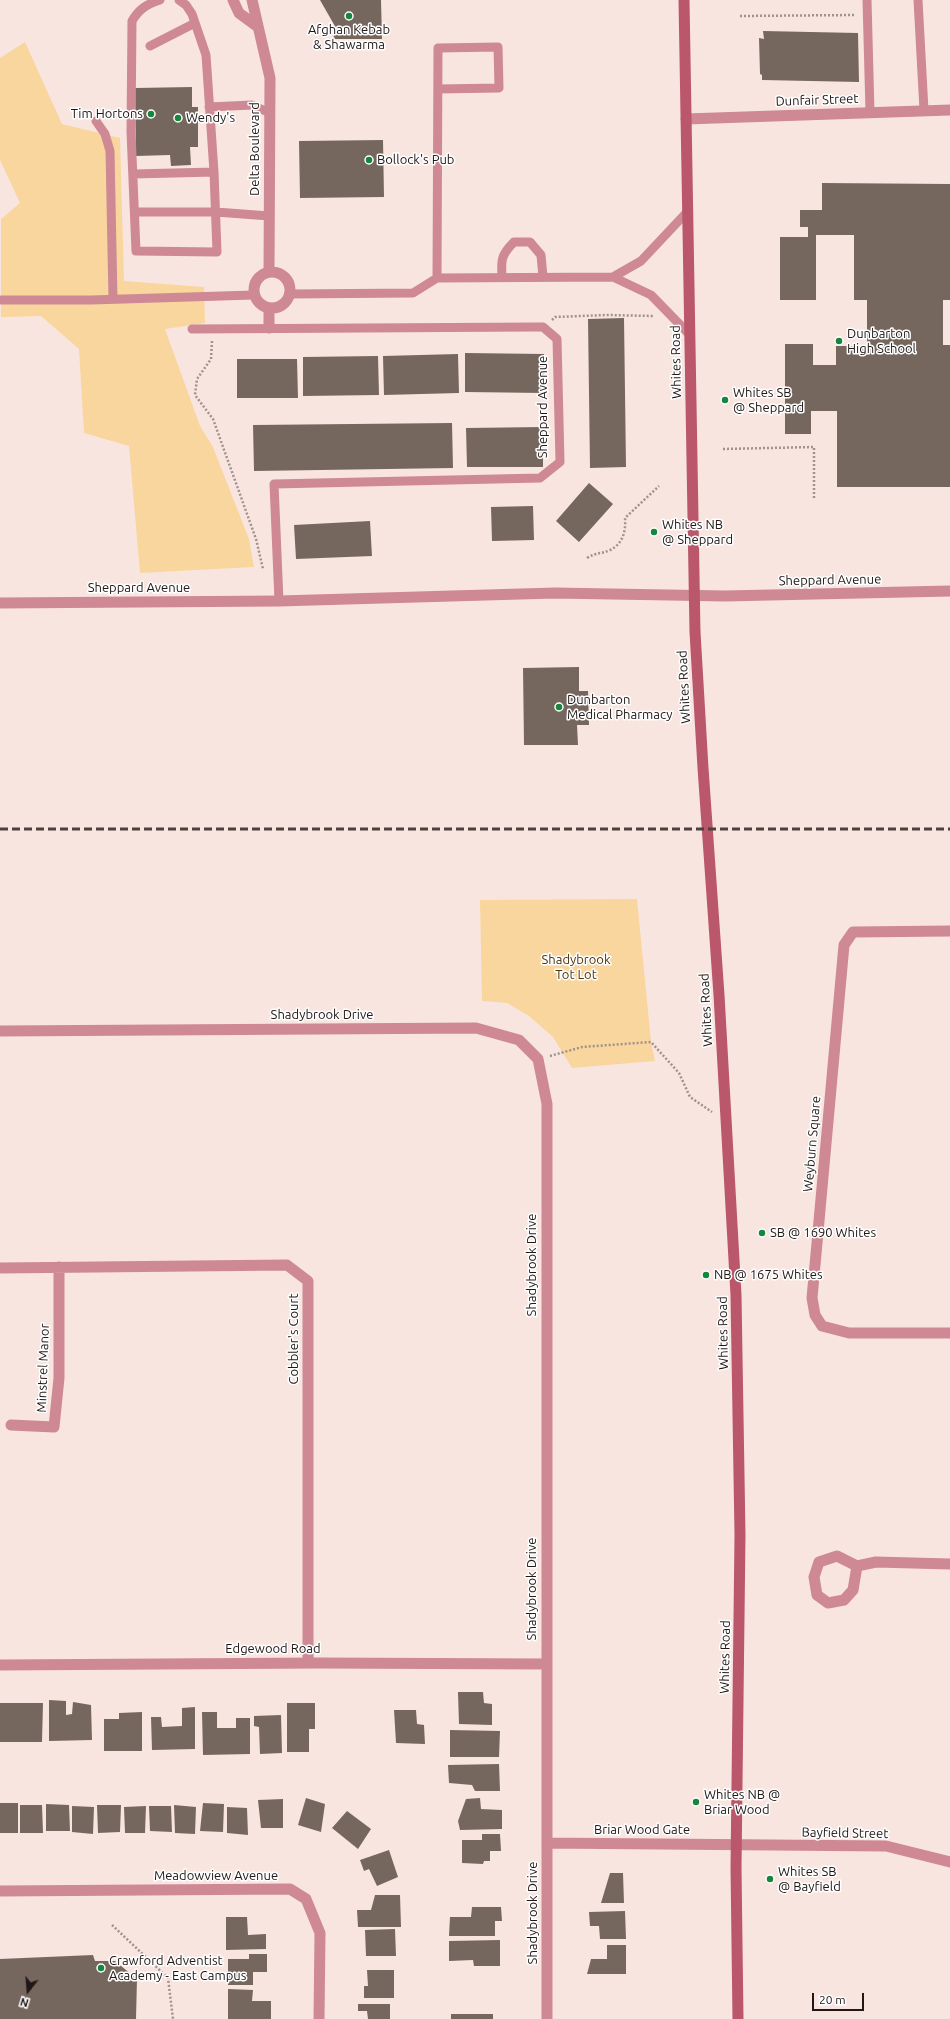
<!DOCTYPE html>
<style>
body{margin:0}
#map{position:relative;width:950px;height:2019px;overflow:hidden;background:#f9e5e0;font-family:Ubuntu,sans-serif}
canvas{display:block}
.north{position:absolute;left:8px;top:1971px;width:40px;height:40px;-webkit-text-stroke:3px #fff;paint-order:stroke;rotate:197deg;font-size:11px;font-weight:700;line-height:16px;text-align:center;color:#1f1817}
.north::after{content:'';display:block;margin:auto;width:14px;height:18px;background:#1f1817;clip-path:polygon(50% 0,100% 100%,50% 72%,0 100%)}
.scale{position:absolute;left:812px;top:1993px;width:52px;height:18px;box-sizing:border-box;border:2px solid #1f1817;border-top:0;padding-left:5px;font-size:12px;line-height:14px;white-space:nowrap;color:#1f1817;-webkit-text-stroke:3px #fff;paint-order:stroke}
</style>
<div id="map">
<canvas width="950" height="2019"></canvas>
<div class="north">N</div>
<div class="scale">20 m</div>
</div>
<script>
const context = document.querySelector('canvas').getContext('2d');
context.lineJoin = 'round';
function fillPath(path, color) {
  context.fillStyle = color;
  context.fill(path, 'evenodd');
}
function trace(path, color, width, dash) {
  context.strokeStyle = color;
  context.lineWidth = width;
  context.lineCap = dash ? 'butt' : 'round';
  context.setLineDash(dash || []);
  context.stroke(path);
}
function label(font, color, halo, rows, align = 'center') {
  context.font = font + ' Ubuntu,sans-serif';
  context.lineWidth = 3;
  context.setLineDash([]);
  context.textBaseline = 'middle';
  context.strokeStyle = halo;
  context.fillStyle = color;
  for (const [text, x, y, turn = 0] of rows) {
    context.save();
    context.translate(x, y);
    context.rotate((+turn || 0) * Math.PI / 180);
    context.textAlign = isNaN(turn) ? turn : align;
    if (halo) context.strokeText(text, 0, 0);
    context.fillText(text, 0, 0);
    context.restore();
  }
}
fillPath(new Path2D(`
 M25,42L62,124L120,138L124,281L204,287L205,323L165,329L200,426L213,447L249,539L254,567L140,573L129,446L84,433L79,349L41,316L1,317V219L20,203L0,160V58Z
 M637,899L651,1042L655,1061L572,1068L553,1037L529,1016L507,1003L482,1001L480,900Z`), '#f9d69e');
fillPath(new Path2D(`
 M320,0H381L382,39H333L336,28Z
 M763,31L858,33L859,82L762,80V75L760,74L759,38L764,39Z
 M192,87V107H198V147H190L191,165L171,166L170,155L136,156L135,88Z
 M383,140L384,197L300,198L299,141Z
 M822,183L950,184V300H943V345H950V487H837V411H811V434H785V344H813V365H836V346H867V300H854V235H816V300H780V237H808V227H800V210H822Z
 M624,318L626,467L590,468L588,319Z
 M465,353L544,354V393L465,392Z
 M458,354L459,393L384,395L383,356Z
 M378,356L379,395L303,396V357Z
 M237,359H297L298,398H237Z
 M452,423L453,468L254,471L253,425Z
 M543,427V467H467L466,428Z
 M589,483L613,504L579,542L556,521Z
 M533,506L534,540L492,541L491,507Z
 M370,521L372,556L296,559L294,525Z
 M579,667V691H588L589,725H577L578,745H524L523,668Z
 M458,1692H483L484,1703L492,1704V1725L459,1724Z
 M49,1700L66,1701V1715L72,1714L73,1702L91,1705L92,1740L49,1741Z
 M0,1703H43L42,1742H0Z
 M287,1703H315V1729H309V1752H287Z
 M195,1707V1749L152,1750L151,1717H161L162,1727L182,1726V1708Z
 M394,1710H416L417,1724L424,1725L425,1744L396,1743Z
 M142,1712V1751H104V1719H119V1713Z
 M202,1712H217V1728H236V1718H250V1754L203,1755Z
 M281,1715L282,1753L260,1754L259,1727L254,1726V1716Z
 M450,1730L500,1731L499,1757H450Z
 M499,1764L500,1791H475L472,1785L449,1783L448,1765Z
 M306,1798L325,1804L321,1832L298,1825Z
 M480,1798L481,1809L502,1810V1829L460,1830L458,1821L466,1799Z
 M283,1799V1828H261L258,1800Z
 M0,1803H18V1833H0Z
 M203,1803L224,1804L223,1832L200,1831Z
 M46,1804L69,1805L70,1831H46Z
 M20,1805H42L43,1833H20Z
 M97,1805H121L120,1832L98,1833Z
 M174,1805L196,1807L195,1834L175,1833Z
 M72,1806L94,1807L93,1834L72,1832Z
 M146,1806L145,1833H125L124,1807Z
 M149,1806H171L172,1832L150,1831Z
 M227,1807L247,1808L248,1835L227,1833Z
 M347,1811L371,1829L358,1849L332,1828Z
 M482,1834H500L501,1851H490V1861H484L483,1864L462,1863V1840H482Z
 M389,1850L398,1877L377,1886L369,1869L364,1871L360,1860Z
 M610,1873H623L624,1903H601Z
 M375,1895H400L401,1927H358L357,1910H371Z
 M472,1907H501L502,1921H495V1936H449L450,1917H471Z
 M625,1911L626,1939H600L599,1926H590L589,1912Z
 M226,1917H247L248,1935L266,1934V1949L226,1950Z
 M395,1929L396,1956H366L365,1930Z
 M500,1940V1966H474L473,1960L449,1961V1941Z
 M607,1945H626V1974H587L591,1959H607Z
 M249,1954H267V1972H253V1985H228V1959H249Z
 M93,1955L95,1961H115L137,1979L136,2019H0V1959Z
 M367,1970H394V1998H364V1986H368Z
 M228,1989L253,1990L252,2001H271V2019H228Z
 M358,2004H390V2019H368L367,2011H358Z
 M451,2014H493V2019H451Z`), '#75675e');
trace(new Path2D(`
 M740,16L855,15
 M552,320L555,317L607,315L653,316
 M212,341L211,359L197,379L195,395L213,419L256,539L263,569
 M723,449L814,447V498
 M587,558C597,552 602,554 610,550C623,544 626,531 625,518L659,486
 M550,1056L582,1047L651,1042L679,1073L690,1097L712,1112
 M112,1925L168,1978L173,2019`), '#9f918d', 2.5, [2, 2]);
trace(new Path2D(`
 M160,0C147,4 139,9 132,21L131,132L136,251L217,252L214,172L206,55L192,14L186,5L179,0
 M867,0L870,112
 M918,0L924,110
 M150,46L195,23
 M209,107L252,105L270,113
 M96,121L105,134L110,151L113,299
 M133,174L214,172
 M135,212H216L269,216
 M502,277C501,260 501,255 514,242H530L541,255L543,277
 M613,277L641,261L688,211
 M437,278L438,48L498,47L499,88L438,89
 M289,294L413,293L437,278L613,277L651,295L690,335
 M0,300H91L254,295
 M192,329L535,327H543L557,339L560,462L540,478L274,484L279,601`), '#ce8994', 9);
trace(new Path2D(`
 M233,0L239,13L258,27
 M252,0L270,78L269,272
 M686,119L950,110
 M254 290a18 18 0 1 1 36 0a18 18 0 1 1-36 0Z
 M269,308V328
 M950,931L853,932L844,945L812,1298L815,1315L822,1326L849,1333H950
 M0,1031L476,1028L519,1040L538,1059L547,1104V2019
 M0,1268L287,1265L308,1281V1663
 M11,1425L54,1427L59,1378V1267
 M857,1566L853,1590L844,1600L828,1603L817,1595L814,1577L819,1562L837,1556L857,1566L876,1562L950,1564
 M0,1665L319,1663L546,1664
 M547,1843L886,1846L950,1862
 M0,1891L290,1889L306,1899L320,1933L319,2019`), '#ce8994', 11);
trace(new Path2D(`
 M0,603L279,601L555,593L725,596L950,591`), '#ce8994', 11);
trace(new Path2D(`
 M684,0L695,632L703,768L719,995L736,1295L740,1535L736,1867L738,2019`), '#ba576b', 11);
trace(new Path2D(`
 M0,829H950`), '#4b413f', 3, [8, 4]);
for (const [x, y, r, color] of [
 [349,16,4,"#16853d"],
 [151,114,4,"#16853d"],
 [178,118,4,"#16853d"],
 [369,160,4,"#16853d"],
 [839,341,4,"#16853d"],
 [725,400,4,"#16853d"],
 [654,532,4,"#16853d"],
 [559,707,4,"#16853d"],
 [762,1233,4,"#16853d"],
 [706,1275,4,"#16853d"],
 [696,1802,4,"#16853d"],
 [770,1879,4,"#16853d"],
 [101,1968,4,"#16853d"]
]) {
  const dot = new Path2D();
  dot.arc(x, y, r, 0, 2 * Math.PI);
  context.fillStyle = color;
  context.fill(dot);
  trace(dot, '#fff', 1.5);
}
label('13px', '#1f1817', '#fff', [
 ["Afghan Kebab",349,30,"center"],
 ["& Shawarma",349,45,"center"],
 ["Tim Hortons",143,114,"right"],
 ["Wendy's",186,118],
 ["Bollock's Pub",377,160],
 ["Dunbarton",847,334],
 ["High School",847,349],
 ["Whites SB",733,393],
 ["@ Sheppard",733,408],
 ["Whites NB",662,525],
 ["@ Sheppard",662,540],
 ["Dunbarton",567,700],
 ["Medical Pharmacy",567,715],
 ["SB @ 1690 Whites",770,1233],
 ["NB @ 1675 Whites",714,1275],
 ["Whites NB @",704,1795],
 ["Briar Wood",704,1810],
 ["Whites SB",778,1872],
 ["@ Bayfield",778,1887],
 ["Crawford Adventist",109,1961],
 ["Academy - East Campus",109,1976]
], 'left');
label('13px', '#1f1817', '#fff', [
 ["Dunfair Street",817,100,-2],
 ["Delta Boulevard",255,149,-90],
 ["Whites Road",676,362,-91],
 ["Sheppard Avenue",543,407,-90],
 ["Sheppard Avenue",830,580,-1],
 ["Sheppard Avenue",139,588],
 ["Whites Road",684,687,-93],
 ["Whites Road",706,1010,-93],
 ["Shadybrook Drive",322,1015],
 ["Weyburn Square",812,1144,-85],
 ["Shadybrook Drive",532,1265,-90],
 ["Whites Road",723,1333,-91],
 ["Cobbler's Court",294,1339,-90],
 ["Minstrel Manor",43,1368,-88],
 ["Shadybrook Drive",532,1589,-90],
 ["Edgewood Road",273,1649],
 ["Whites Road",725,1657,-89],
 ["Briar Wood Gate",642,1830],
 ["Bayfield Street",845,1833,1],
 ["Meadowview Avenue",216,1876],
 ["Shadybrook Drive",533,1913,-90]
]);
label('13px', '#4d370d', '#fff', [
 ["Shadybrook",576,960],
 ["Tot Lot",576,975]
]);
</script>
